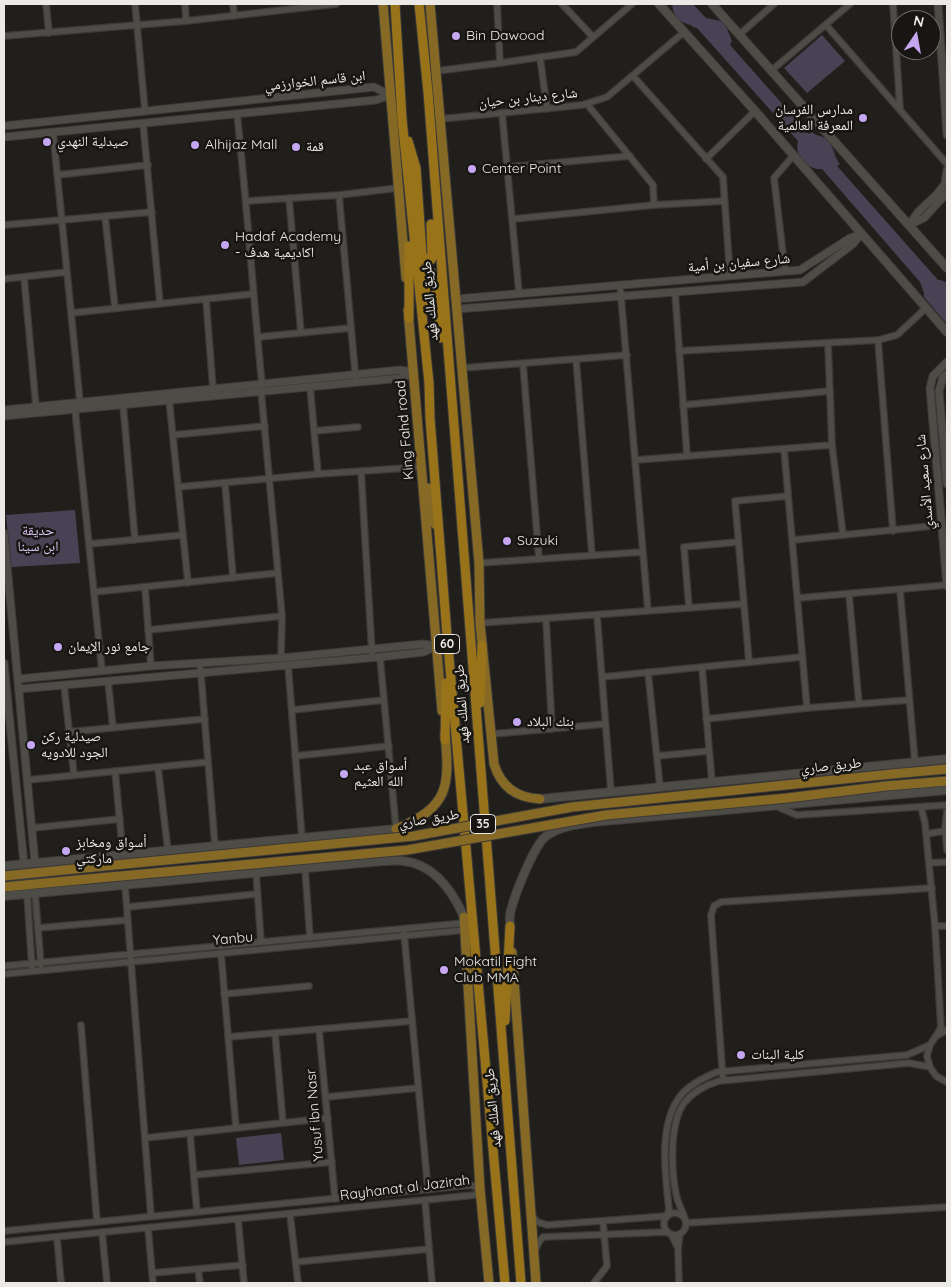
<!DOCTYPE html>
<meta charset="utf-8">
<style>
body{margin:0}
#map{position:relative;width:951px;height:1287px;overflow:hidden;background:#211f1b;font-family:Quicksand,sans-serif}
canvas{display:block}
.frame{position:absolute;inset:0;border:5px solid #eceae7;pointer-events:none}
.north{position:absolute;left:891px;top:10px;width:50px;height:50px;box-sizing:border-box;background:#181612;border:1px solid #6d6b67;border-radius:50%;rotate:12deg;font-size:14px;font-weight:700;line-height:20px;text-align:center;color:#eceae7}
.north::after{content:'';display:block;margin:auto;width:18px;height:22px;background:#c5a6f1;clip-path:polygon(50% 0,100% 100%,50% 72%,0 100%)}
</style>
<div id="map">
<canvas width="951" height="1287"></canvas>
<div class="frame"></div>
<div class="north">N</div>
</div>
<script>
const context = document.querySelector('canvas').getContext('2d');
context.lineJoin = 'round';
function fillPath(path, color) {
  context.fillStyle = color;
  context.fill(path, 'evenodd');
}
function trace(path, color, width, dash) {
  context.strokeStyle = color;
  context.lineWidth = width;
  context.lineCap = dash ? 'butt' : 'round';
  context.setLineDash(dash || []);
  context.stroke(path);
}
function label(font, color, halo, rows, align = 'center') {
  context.font = font + ' Quicksand,"Noto Naskh Arabic",sans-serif';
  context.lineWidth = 5;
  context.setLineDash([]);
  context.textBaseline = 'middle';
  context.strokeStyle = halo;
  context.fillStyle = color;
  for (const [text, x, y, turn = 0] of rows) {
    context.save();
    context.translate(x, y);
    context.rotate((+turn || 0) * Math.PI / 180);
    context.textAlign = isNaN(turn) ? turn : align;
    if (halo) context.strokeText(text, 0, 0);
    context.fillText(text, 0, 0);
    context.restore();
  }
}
fillPath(new Path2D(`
 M672,4H693L706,18L720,21L725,24L732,41L730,45L809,134L812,132C817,137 822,135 826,139C835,146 833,156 840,164L837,166L938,280H941L947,283V324L924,297V293L920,282L822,169C808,170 794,156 798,141L697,28L693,27L691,25C678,22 674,17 672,4Z
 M822,35L845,61L807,93L784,68Z
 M75,510L80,563L11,567L6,515Z
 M281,1133L284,1160L239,1165L236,1138Z`), '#494254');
const minor = new Path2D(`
 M46,4L49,33
 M135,4L145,111
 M185,4L186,21
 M233,4L234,16
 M562,4L593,37
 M893,4L900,108
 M826,25L947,164
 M740,34L774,4
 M4,36L186,21L336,4
 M540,57L547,109
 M500,63L576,52L632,4
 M772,70L850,4
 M436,71L500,63L497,4
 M633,76L723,177L730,276
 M587,104L653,185L654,205
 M502,113L519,293
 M237,114C247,204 253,294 262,384
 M440,119L582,105L607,97L684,32
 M143,123L160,304
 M53,132L80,402
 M706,159L755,111
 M508,167L630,156
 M57,175L148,165
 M339,195L356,382
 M289,198L301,333
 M247,201L339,195L398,188
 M105,216L115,308
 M513,219L654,205L724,201
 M4,225L152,212
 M785,271L774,178L793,156
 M24,277L36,407
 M4,279L67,272
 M620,285L648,611
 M675,292L687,455
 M206,299L213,389
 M71,313L253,294
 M258,337L351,328
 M878,340L893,531
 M828,343L832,445L843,535
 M679,351L878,340L897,335L926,308
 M576,359L592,555
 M523,364L539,559
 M462,368L627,355
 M310,386L318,474
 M261,390L282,616L281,658
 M169,399L188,583
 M123,404L135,540
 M683,405L830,391
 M75,409L102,671
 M314,431L358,427
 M173,435L265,426
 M784,449L807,708
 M636,460L832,445
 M361,471L372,653
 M225,483L233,578
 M178,487L318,474L422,467
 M793,540L942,525
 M89,544L183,535
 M479,563L643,552
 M145,587L151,666
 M900,589L915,763
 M94,592L278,573
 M849,594L859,704
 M798,598L947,585
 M689,608L684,547L738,542
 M597,615L611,792
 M546,619L552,729
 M480,623L743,604
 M148,630L282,616
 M380,657L396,829
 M749,662L735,501L788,496
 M200,663L215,846
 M288,665L302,838
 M702,667L712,782
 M648,672L660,787
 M602,677L802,657
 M108,681L113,728
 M64,685L74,775
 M292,710L384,700
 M706,719L807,708L909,700
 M68,732L205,719
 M492,734L605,724
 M295,756L389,746
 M657,756L709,751
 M158,767L168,851
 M115,771L123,855
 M27,780L208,762
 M776,806L797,815L947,805
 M921,807L925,823L935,926L941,1028L930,1045L927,1056L930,1067L936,1076L947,1082
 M947,811L945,827L947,850
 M32,828L120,819
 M926,834L945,831
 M929,863L947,862
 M305,868L310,938
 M256,872L261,942
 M125,885L151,1216
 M35,893L41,965
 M27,894L32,967
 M127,907L257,894
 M935,926H947
 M38,928L128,920
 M404,933L428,1190
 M221,953L236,1128
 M4,966L465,923
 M4,974L465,930
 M224,994L309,986
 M81,1025L97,1222
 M319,1029L335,1199
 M275,1033L283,1123
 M936,1036L947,1030
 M228,1037L412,1021
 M723,1080L711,915L714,906L721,902L932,888
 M326,1097L418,1088
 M190,1133L197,1212
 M145,1138L328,1118
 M194,1175L332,1162
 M425,1200L432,1283
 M664 1224a11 11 0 1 1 22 0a11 11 0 1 1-22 0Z
 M290,1214L298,1283
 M532,1215L537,1222L547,1225L667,1216L669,1209C665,1175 658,1123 681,1095C690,1084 705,1077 717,1072L907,1055L930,1045
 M238,1219L244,1283
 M685,1219C683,1212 679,1205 677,1198C671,1173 669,1124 684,1103C693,1092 706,1085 719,1081L909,1063L930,1067
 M686,1223L947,1207
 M148,1228L153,1283
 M4,1231L471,1185L480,1189L475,1195L4,1242
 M102,1232L107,1283
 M671,1234L678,1248L680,1234
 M57,1237L61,1283
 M678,1248L679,1283
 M535,1251L539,1242L543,1237L667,1232
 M296,1262L429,1249
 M198,1269L200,1283
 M152,1273L243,1265
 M594,1283L607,1266L603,1222`);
const tertiary = new Path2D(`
 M938,4L947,135
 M4,126L374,87L390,95
 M4,137L376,100L390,95
 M911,224L924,218L947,193
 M909,225L918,212L936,195L945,184L947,170
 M456,299L800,270L850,238L859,235
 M457,309L803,282L853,244L861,234
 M947,362L933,376L930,388L947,586
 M947,374L943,377L939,391L947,484
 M4,410L400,370L413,372
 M4,416L402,378L414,372
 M4,533L35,863
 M4,663L24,864
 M18,679L151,666L281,658L423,644L436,646
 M19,689L380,657L424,652L436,646`);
const secondary = new Path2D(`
 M659,4L755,111L947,332
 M712,4L947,268
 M540,799L947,759
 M4,866L396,829
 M4,896L383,861C390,861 397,860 403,861C434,864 453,892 464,917
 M510,926C510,921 509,915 511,910C515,894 533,848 545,837C559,826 576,825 593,822L947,790`);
const primary = new Path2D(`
 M383,4L406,278
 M430,4L479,563L480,623L494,764C501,787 517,798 540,799
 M408,310L442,711
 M429,488L435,524
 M892,774L947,769
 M886,786L947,781
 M396,829C449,807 450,787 445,734
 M4,876L74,869
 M4,887L77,880
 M464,917L480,1189L489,1283
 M512,952L536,1283`);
const trunk = new Path2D(`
 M395,4L402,119L429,383L430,418L447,635L505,1283
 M419,4L428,92L521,1283
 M408,141L416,168L422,254L425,261H430L432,258L431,224
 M426,307L425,276L428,273H432L435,278L441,338
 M409,318V246
 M480,703L482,645
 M445,740L446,683
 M505,1021L510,926`);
trace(minor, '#3c3a38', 8);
trace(tertiary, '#3c3a38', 9);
trace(secondary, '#3c3a38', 10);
trace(primary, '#3c3a38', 11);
trace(trunk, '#3c3a38', 11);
trace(minor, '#4e4c47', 5.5);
trace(tertiary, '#4e4c47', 7);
trace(secondary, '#4e4c47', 8);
trace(primary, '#866925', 9);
trace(trunk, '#98731a', 9);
const primaryBridge = new Path2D(`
 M74,869L414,836L572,807L892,774
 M77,880L407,850L606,815L787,798L886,786`);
trace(primaryBridge, '#3c3a38', 11, []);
trace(primaryBridge, '#866925', 9);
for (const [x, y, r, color] of [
 [456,36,5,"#c5a6f1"],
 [863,118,5,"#c5a6f1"],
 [47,142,5,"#c5a6f1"],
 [195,145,5,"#c5a6f1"],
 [296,147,5,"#c5a6f1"],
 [472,169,5,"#c5a6f1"],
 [225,245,5,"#c5a6f1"],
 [507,541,5,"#c5a6f1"],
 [58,647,5,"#c5a6f1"],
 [517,722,5,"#c5a6f1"],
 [31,745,5,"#c5a6f1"],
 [344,774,5,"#c5a6f1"],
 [66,851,5,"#c5a6f1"],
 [444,970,5,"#c5a6f1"],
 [741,1055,5,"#c5a6f1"]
]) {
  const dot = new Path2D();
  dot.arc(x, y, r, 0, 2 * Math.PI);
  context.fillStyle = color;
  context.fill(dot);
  trace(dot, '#181612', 2);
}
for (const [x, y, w] of [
 [447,644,25],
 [483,824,25]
]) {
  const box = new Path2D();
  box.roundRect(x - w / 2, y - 9.5, w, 19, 4);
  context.fillStyle = '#181612';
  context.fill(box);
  trace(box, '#eceae7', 1);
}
label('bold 12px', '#eceae7', null, [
 ["60",447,644],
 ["35",483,824]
]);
label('14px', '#eceae7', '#181612', [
 ["Bin Dawood",466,36],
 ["مدارس الفرسان",853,110,"right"],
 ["المعرفة العالمية",853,126,"right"],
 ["صيدلية النهدي",57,142],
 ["Alhijaz Mall",205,145],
 ["قمة",306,147],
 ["Center Point",482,169],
 ["Hadaf Academy",235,237],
 ["- اكاديمية هدف",235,253],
 ["Suzuki",517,541],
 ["جامع نور الإيمان",68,647],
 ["بنك البلاد",527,722],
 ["صيدلية ركن",41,737],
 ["الجود للادويه",41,753],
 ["أسواق عبد",354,766],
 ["الله العثيم",354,782],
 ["أسواق ومخابز",76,843],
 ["ماركتي",76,859],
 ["Mokatil Fight",454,962],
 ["Club MMA",454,978],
 ["كلية البنات",751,1055]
], 'left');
label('14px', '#eceae7', '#181612', [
 ["ابن قاسم الخوارزمي",315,81,-6],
 ["شارع دينار بن حيان",528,98,-6],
 ["شارع سفيان بن أمية",739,263,-5],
 ["طريق الملك فهد",430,301,-95],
 ["King Fahd road",405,430,-95],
 ["شارع سعيد الأسدي",925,482,-95],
 ["طريق الملك فهد",462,704,-94],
 ["طريق صاري",831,766,-6],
 ["طريق صاري",429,819,-9],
 ["Yanbu",233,939,-5],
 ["طريق الملك فهد",493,1108,-95],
 ["Yusuf ibn Nasr",315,1115,-95],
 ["Rayhanat al Jazirah",405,1188,-7]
]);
label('14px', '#dcc7fa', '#181612', [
 ["حديقة",38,531],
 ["ابن سينا",38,547]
]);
</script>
